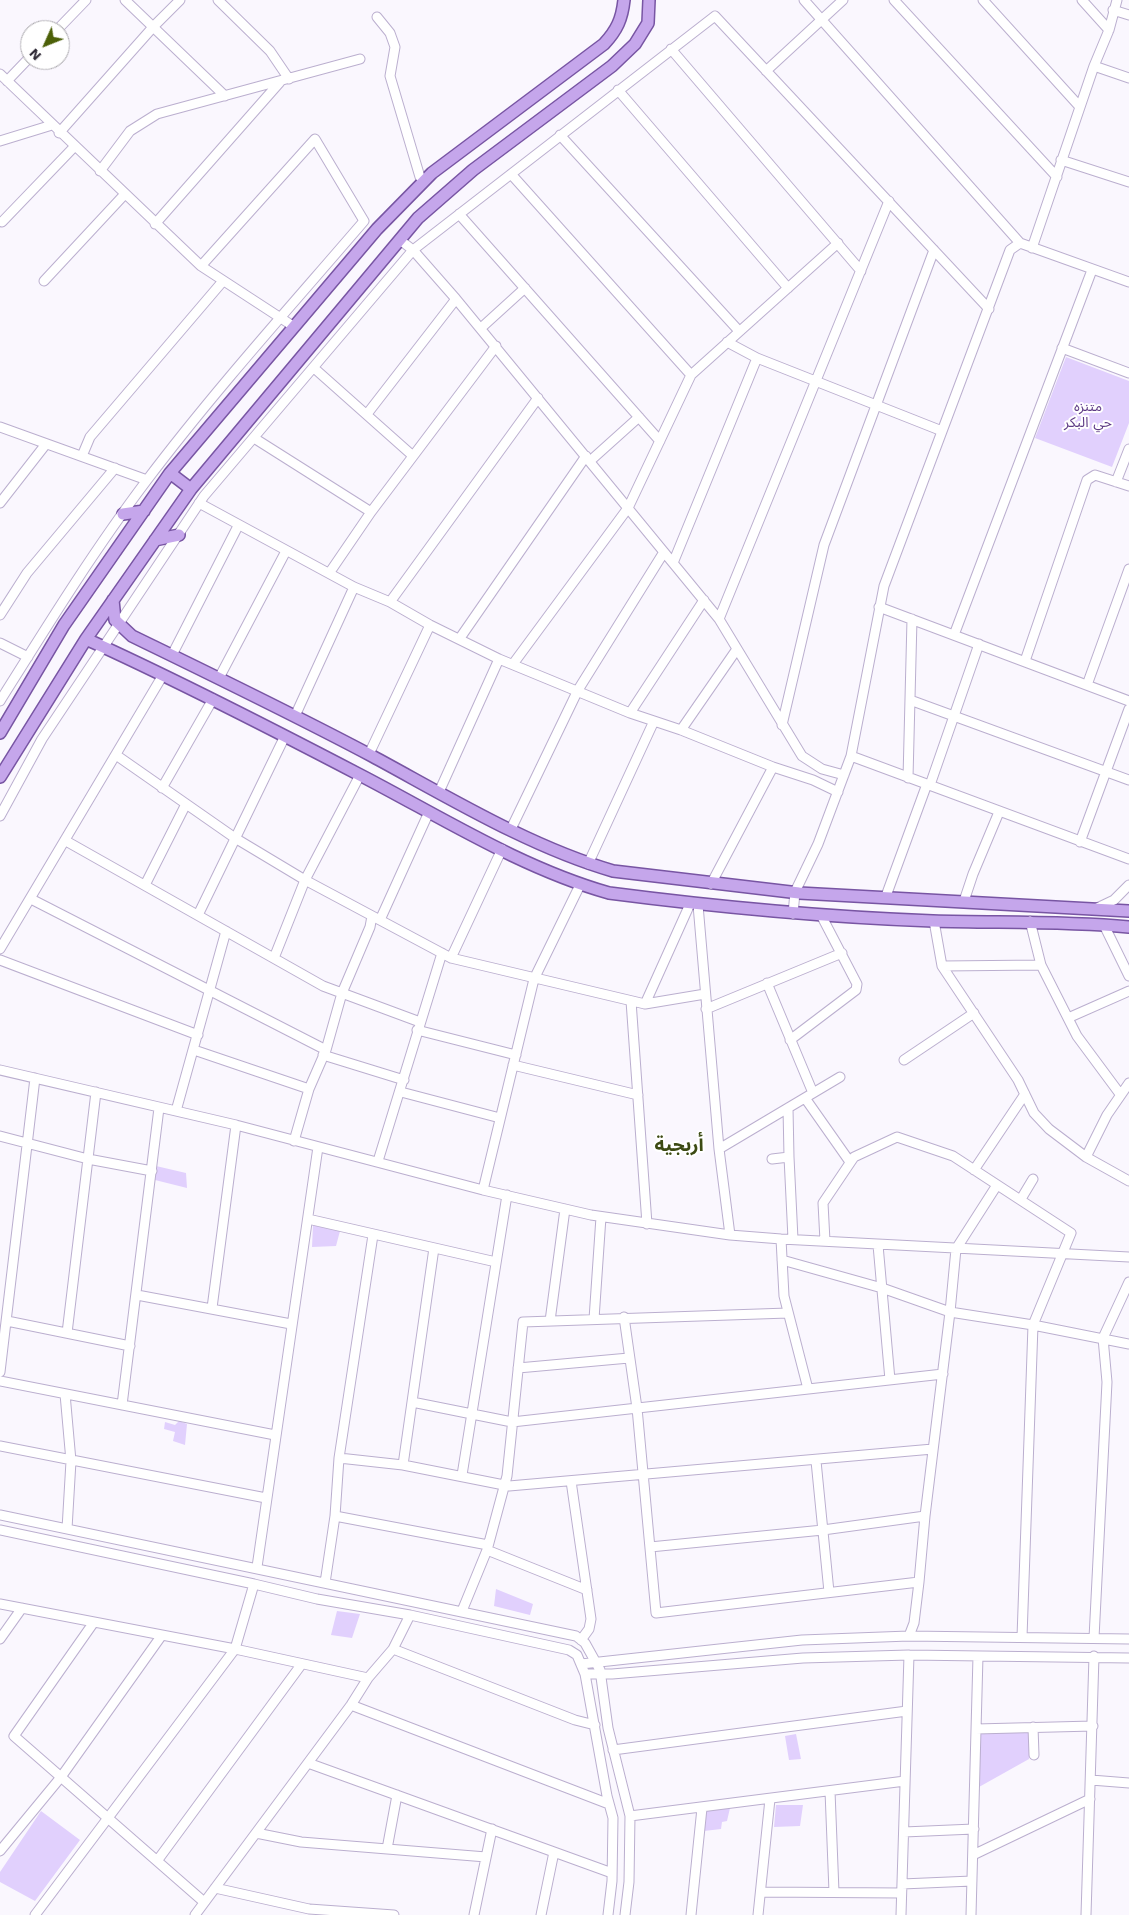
<!DOCTYPE html>
<meta charset="utf-8">
<style>
body{margin:0}
#map{position:relative;width:1129px;height:1915px;overflow:hidden;background:#faf7fe;font-family:"Work Sans",sans-serif}
canvas{display:block}
.north{position:absolute;left:20px;top:20px;width:50px;height:50px;box-sizing:border-box;background:#fff;border:1px solid #acaaaf;border-radius:50%;rotate:226deg;font-size:14px;font-weight:700;line-height:20px;text-align:center;color:#302b37}
.north::after{content:'';display:block;margin:auto;width:18px;height:22px;background:#4c6008;clip-path:polygon(50% 0,100% 100%,50% 72%,0 100%)}
</style>
<div id="map">
<canvas width="1129" height="1915"></canvas>
<div class="north">N</div>
</div>
<script>
const context = document.querySelector('canvas').getContext('2d');
context.lineJoin = 'round';
function fillPath(path, color) {
  context.fillStyle = color;
  context.fill(path, 'evenodd');
}
function trace(path, color, width, dash) {
  context.strokeStyle = color;
  context.lineWidth = width;
  context.lineCap = dash ? 'butt' : 'round';
  context.setLineDash(dash || []);
  context.stroke(path);
}
function label(font, color, halo, rows, align = 'center') {
  context.font = font + ' "Work Sans","Noto Sans Arabic",sans-serif';
  context.lineWidth = 4;
  context.setLineDash([]);
  context.textBaseline = 'middle';
  context.strokeStyle = halo;
  context.fillStyle = color;
  for (const [text, x, y, turn = 0] of rows) {
    context.save();
    context.translate(x, y);
    context.rotate((+turn || 0) * Math.PI / 180);
    context.textAlign = isNaN(turn) ? turn : align;
    if (halo) context.strokeText(text, 0, 0);
    context.fillText(text, 0, 0);
    context.restore();
  }
}
fillPath(new Path2D(`
 M1066,357L1129,381V423L1112,467L1035,438Z
 M156,1166L186,1173L187,1188L155,1180Z
 M313,1225L340,1231L336,1246L312,1247Z
 M179,1421L187,1424L185,1445L173,1441L175,1432L164,1429L165,1422L175,1425Z
 M496,1589L533,1604L530,1615L494,1606Z
 M337,1611L360,1614L352,1638L331,1635Z
 M1029,1731V1759L979,1787V1732Z
 M796,1734L801,1759L789,1760L785,1736Z
 M776,1805H803L800,1826L774,1827Z
 M730,1808L727,1821L722,1822L721,1829L704,1831L705,1811Z
 M41,1811L80,1840L35,1901L0,1882V1872Z`), '#e1d0fd');
const minor = new Path2D(`
 M125,0L225,96
 M218,0L270,51L289,79
 M804,0L1020,243L1129,282
 M894,0L1057,177
 M983,0L1080,107
 M1082,0L1109,30
 M1113,10L1129,15
 M377,17L390,33L395,47L390,76L420,177
 M57,30L86,0
 M671,49L861,271
 M1094,66L1129,78
 M766,71L843,0
 M0,74L201,266L293,326
 M7,81L30,57
 M618,90L788,288
 M59,133L154,26L180,0
 M560,135L739,331
 M0,141L52,125
 M1061,160L1129,182
 M100,171L130,131L157,114L360,59
 M511,174L691,375
 M459,214L660,441
 M2,222L74,147
 M155,224L280,82
 M400,240L413,250L456,299L719,619L802,756L822,769L844,775
 M1032,248L1094,66L1109,30L1117,0
 M44,281L124,195
 M481,328L525,288
 M727,342L757,358L942,431
 M1062,348L1129,373
 M314,368L413,456
 M367,414L456,299
 M0,427L147,480
 M254,438L371,512
 M82,456L90,437L223,281
 M590,461L639,417
 M1116,482L1129,449
 M0,503L46,444
 M199,503L354,587L390,602L430,625L499,659L630,713L681,730L773,767L813,780L838,792
 M673,563L757,358
 M330,572L371,512L496,346
 M390,602L538,398
 M879,607L1129,701
 M0,615L27,573L115,468
 M719,619L889,201
 M954,635L1092,270
 M460,638L586,456
 M0,643L28,657
 M172,655L238,526
 M1025,661L1087,480L1095,475L1129,486
 M513,664L628,508L691,375L838,243
 M219,678L286,551
 M1087,685L1129,569
 M910,700L1129,780
 M0,701C47,626 94,550 147,480C215,390 291,306 364,221L315,139L201,266
 M630,713L704,600
 M295,716L354,587
 M782,725L824,545L934,250
 M681,730L737,649
 M369,754L430,625
 M116,755L235,838L305,880L451,958L645,1004L705,994
 M851,756L1129,859
 M908,778L912,619
 M930,785L979,644
 M162,788L213,699
 M439,792L499,659
 M0,816L42,739L204,496L413,250L715,16L989,309
 M511,829L578,690L664,552
 M66,841L323,986L420,1022
 M1080,842L1129,709
 M588,864L654,721
 M711,884L773,767
 M145,885L186,804
 M886,896L927,784
 M31,899L326,1050
 M964,901L973,874L999,812
 M698,905L719,1149L730,1235
 M1095,909L1114,900L1129,885
 M793,914L795,892L818,844L851,756L884,586L1010,250L1020,243
 M198,915L285,736
 M380,920L429,812
 M934,921L942,966L1018,1080L1034,1113L1049,1129L1086,1157L1129,1181
 M1030,921L1041,965L1077,1036L1120,1094
 M1104,925L1129,976
 M0,949L163,675
 M274,958L305,880L360,775
 M451,958L502,849
 M0,960L198,1035
 M942,966L1041,965
 M767,983L813,1093
 M631,1001L647,1224
 M645,1004L690,904
 M706,1009L842,953
 M1068,1018L1129,991
 M417,1030L516,1055
 M790,1040L856,990L857,984L821,915
 M194,1050L309,1089
 M323,1055L404,1080
 M904,1060L974,1013
 M513,1065L638,1095
 M0,1070L236,1125L483,1190L591,1215L730,1235L781,1239L1129,1257
 M401,1092L500,1118
 M805,1098L850,1162
 M788,1108L789,1157
 M176,1111L226,931
 M0,1136L88,1159L152,1171
 M294,1141L309,1089L326,1050L342,993L370,927L372,916
 M719,1149L840,1077
 M1086,1157L1107,1115L1129,1083
 M772,1159L789,1157L793,1239
 M378,1161L442,953
 M974,1170L1025,1094
 M483,1190L534,979L580,885
 M1021,1199L1033,1179
 M308,1219L496,1262
 M781,1239L784,1296L808,1389
 M825,1241L823,1203L854,1157L897,1137L953,1156L1071,1233L1033,1325L1022,1637
 M878,1245L890,1380
 M782,1260L882,1288L950,1312L1033,1325L1129,1344
 M137,1295L291,1324
 M212,1308L236,1125
 M624,1317L637,1408L656,1613L919,1582
 M594,1319L601,1217
 M7,1321L130,1346
 M550,1321L565,1209
 M67,1333L96,1092
 M518,1368L629,1358
 M0,1372L35,1078
 M0,1381L275,1435
 M65,1394L71,1461L67,1529
 M412,1402L512,1422L943,1374
 M122,1405L159,1108
 M0,1446L266,1498
 M339,1458L403,1465L509,1486L933,1449
 M816,1461L829,1592
 M403,1465L434,1248
 M462,1475L507,1195
 M571,1481L591,1619L589,1629L581,1640
 M0,1515L576,1636L585,1643L600,1670L608,1728L630,1816L629,1882L625,1915
 M335,1516L488,1545
 M0,1530L254,1584L317,1599L410,1615L569,1650L577,1655L585,1674L607,1796L613,1818L612,1881L608,1915
 M650,1547L823,1530L925,1516
 M487,1550L587,1590
 M257,1567L318,1147
 M325,1583L335,1516L339,1458L373,1235
 M0,1604L235,1649L368,1678
 M462,1611L487,1550L507,1476L523,1322L788,1313
 M94,1622L14,1736L204,1902
 M909,1636L914,1623L919,1582L925,1516L950,1312L956,1249L997,1185
 M1094,1638L1107,1382L1103,1338L1129,1282
 M0,1639L22,1608
 M393,1649L575,1720L595,1725
 M581,1664L802,1640L909,1636L1129,1639
 M585,1674H612L803,1658L909,1655L1129,1658
 M351,1705L609,1804
 M1033,1727L1034,1755
 M976,1729L1093,1726
 M613,1750L907,1711
 M308,1763L612,1873
 M1091,1780L1129,1783
 M830,1791L834,1892
 M630,1816L905,1781
 M904,1832L974,1829
 M256,1833L301,1842L486,1857
 M387,1849L397,1795
 M0,1851L61,1777L162,1635
 M973,1855L1090,1799
 M157,1861L301,1665
 M902,1884L972,1881
 M215,1888L309,1909L394,1915
 M761,1892L901,1893
 M35,1915L235,1649L254,1584
 M195,1915L351,1705L368,1678L393,1649L410,1615
 M474,1915L492,1829
 M541,1915L554,1852
 M691,1915L702,1808
 M758,1915L770,1799
 M901,1915L909,1655
 M971,1915L978,1656
 M1086,1915L1094,1656`);
const major = new Path2D(`
 M170,473L191,489
 M123,514L144,511
 M155,540L179,535
 M113,600L115,620L132,636C212,675 293,714 372,756C448,797 530,847 613,871L799,893L1129,911
 M86,639C179,681 270,728 360,775C441,817 521,868 609,893C717,907 824,917 933,921C998,923 1063,921 1129,927
 M0,733L64,625L170,473L377,229L432,173L604,44C617,30 622,19 624,0
 M0,777L86,639L191,489L418,218L473,170L612,66L635,44L648,23L649,0`);
trace(minor, '#bbafcf', 11);
trace(major, '#7855a3', 14);
trace(minor, '#fff', 9);
trace(major, '#c5a6eb', 11);
label('14px', '#5f3d86', '#fff', [
 ["متنزه",1088,407],
 ["حي البكر",1088,423]
]);
label('bold 19px', '#3c4a13', '#fff', [
 ["أربجية",679,1145]
]);
</script>
